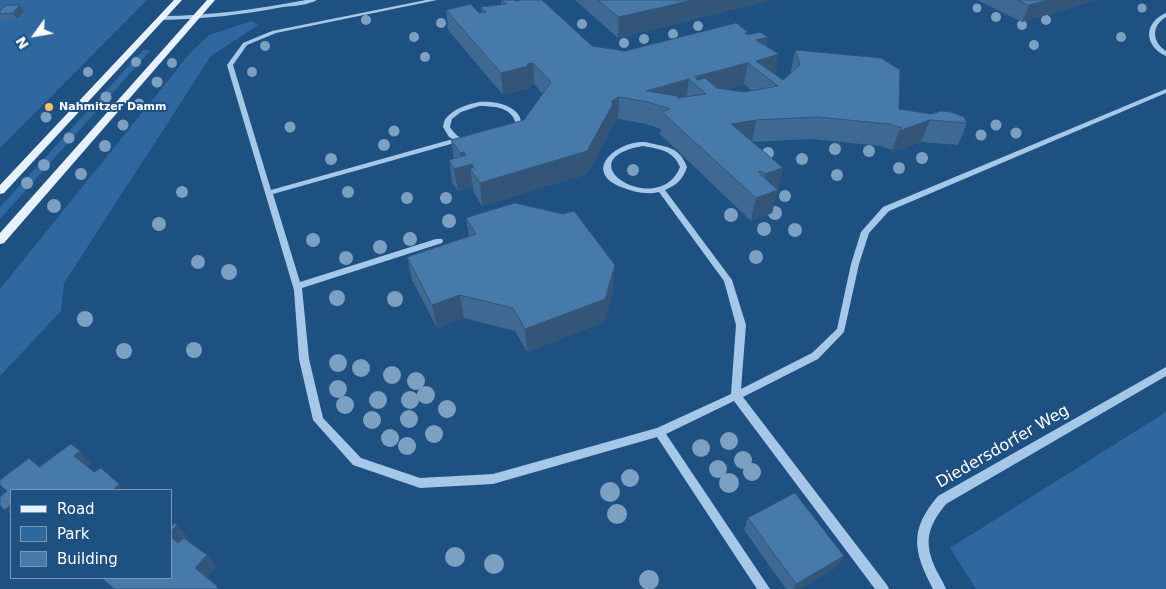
<!DOCTYPE html>
<style>
body{margin:0}
#map{position:relative;width:1166px;height:589px;overflow:hidden;background:#1f5082;font-family:"DejaVu Sans",sans-serif}
canvas{display:block}
.legend{position:absolute;left:10px;top:489px;width:162px;height:90px;box-sizing:border-box;background:#1f5082;border:1px solid #7996b4;margin:0;padding:6px 9px;list-style:none;font-size:15px;color:#fff}
.legend li{display:flex;align-items:center;gap:10px;height:25px}
.legend b{width:25px;border:1px solid #7996b4}
.north{position:absolute;left:10px;top:10px;width:50px;height:50px;-webkit-text-stroke:4px #1f5082;paint-order:stroke;rotate:238deg;font-size:14px;font-weight:700;line-height:20px;text-align:center;color:#fff}
.north::after{content:'';display:block;margin:auto;width:18px;height:22px;background:#fff;clip-path:polygon(50% 0,100% 100%,50% 72%,0 100%)}
</style>
<div id="map">
<canvas width="1166" height="589"></canvas>
<ul class="legend">
<li><b style="height:6px;background:#e8f2fe"></b>Road</li>
<li><b style="height:14px;background:#2e689f"></b>Park</li>
<li><b style="height:14px;background:#477aab"></b>Building</li>
</ul>
<div class="north">N</div>
</div>
<script>
const context = document.querySelector('canvas').getContext('2d');
context.lineJoin = 'round';
function fillPath(path, color) {
  context.fillStyle = color;
  context.fill(path, 'evenodd');
}
function trace(path, color, width, dash) {
  context.strokeStyle = color;
  context.lineWidth = width;
  context.lineCap = dash ? 'butt' : 'round';
  context.setLineDash(dash || []);
  context.stroke(path);
}
function label(font, color, halo, rows, align = 'center') {
  context.font = font + ' "DejaVu Sans",sans-serif';
  context.lineWidth = 4;
  context.setLineDash([]);
  context.textBaseline = 'middle';
  context.strokeStyle = halo;
  context.fillStyle = color;
  for (const [text, x, y, turn = 0] of rows) {
    context.save();
    context.translate(x, y);
    context.rotate((+turn || 0) * Math.PI / 180);
    context.textAlign = isNaN(turn) ? turn : align;
    if (halo) context.strokeText(text, 0, 0);
    context.fillText(text, 0, 0);
    context.restore();
  }
}
fillPath(new Path2D(`
 M0,0H147L0,148Z
 M252,21L258,25L211,56L64,283L61,311L0,376V289L191,52L209,35Z
 M143,50H151L0,219V207Z
 M1166,412V589H976L950,548Z`), '#2e689f');
fillPath(new Path2D(`
 M306,0H317C308,5 294,6 283,7C243,15 202,19 161,20L158,18L161,16C210,16 258,9 306,0Z
 M426,0H437L276,33L247,45L233,65L271,190L453,139L449,137L443,127C444,123 444,120 447,117C454,109 468,104 479,102C494,100 523,106 521,125C511,147 478,149 458,142L273,194L300,282L436,239H442L443,241L442,243L302,288L309,359L323,418L361,458L420,478L493,474L657,428L731,394L736,325L724,281L659,192C646,195 634,192 621,187C582,171 616,142 643,142C648,142 653,144 658,145C674,148 681,152 687,167C683,179 677,185 665,190L732,280L746,325L741,389L812,353L837,329L851,264L861,232L883,207L1166,89V93L889,211L869,233L859,264L844,332L818,359L743,397L887,585L889,589H875L734,401L666,434L770,589H757L657,437L493,484L420,488L353,465L313,420L299,359L294,290L227,65L243,43L272,31ZM479,106C493,106 510,107 515,121C514,140 479,145 465,140C458,137 454,133 450,127L452,119L461,112ZM643,146C659,149 673,150 680,167C659,220 562,160 643,146Z
 M1166,13V17C1151,26 1152,42 1166,51V56C1144,46 1143,23 1166,13Z
 M1166,367V376L946,504C930,524 923,539 934,565C937,573 943,581 946,589H933C913,551 909,530 938,496Z`), '#a5c8e9');
fillPath(new Path2D(`
 M174,0H182L4,193L0,194V185Z
 M207,0H215L4,243L0,244V233Z`), '#e8f2fe');
context.fillStyle = '#7ca0c2';
for (const [x, y, r] of [
 [977,8,4.5],
 [1142,8,4.5],
 [996,17,5],
 [366,20,5],
 [1046,20,5],
 [441,23,5],
 [582,24,5],
 [1022,25,5],
 [698,26,5],
 [673,34,5],
 [414,37,5],
 [1121,37,5],
 [644,39,5],
 [624,43,5],
 [1034,45,5],
 [265,46,5],
 [425,57,5],
 [136,62,5],
 [172,63,5],
 [88,72,5],
 [252,72,5],
 [157,82,5.5],
 [106,97,5.5],
 [139,104,5.5],
 [46,117,5.5],
 [123,125,5.5],
 [996,125,5.5],
 [290,127,5.5],
 [394,131,5.5],
 [1016,133,5.5],
 [981,135,5.5],
 [69,138,5.5],
 [384,145,6],
 [105,146,6],
 [835,149,6],
 [869,151,6],
 [768,153,6],
 [922,158,6],
 [331,159,6],
 [802,159,6],
 [44,165,6],
 [899,168,6],
 [633,170,6],
 [81,174,6],
 [837,175,6],
 [27,183,6],
 [182,192,6],
 [348,192,6],
 [785,196,6],
 [407,198,6],
 [446,198,6],
 [54,206,7],
 [775,213,7],
 [731,215,7],
 [449,221,7],
 [159,224,7],
 [764,229,7],
 [795,230,7],
 [410,239,7],
 [313,240,7],
 [380,247,7],
 [756,257,7],
 [346,258,7],
 [198,262,7],
 [229,272,8],
 [337,298,8],
 [395,299,8],
 [85,319,8],
 [194,350,8],
 [124,351,8],
 [338,363,9],
 [361,368,9],
 [392,375,9],
 [416,381,9],
 [338,389,9],
 [426,395,9],
 [378,400,9],
 [410,400,9],
 [345,405,9],
 [447,409,9],
 [409,419,9],
 [372,420,9],
 [434,434,9],
 [390,438,9],
 [729,441,9],
 [407,446,9],
 [701,448,9],
 [743,460,9],
 [718,469,9],
 [752,472,9],
 [630,478,9],
 [729,483,10],
 [610,492,10],
 [617,514,10],
 [455,557,10],
 [494,564,10],
 [649,580,10]
]) {
  context.beginPath();
  context.arc(x, y, r, 0, 2 * Math.PI);
  context.fill();
}
fillPath(new Path2D(`
 M501,0H514L592,46L625,51L747,34L768,37L766,46L779,54L775,74L783,80L791,73V71L795,50L899,109L967,123L958,145L921,142L891,153L892,150L881,146L811,139L752,142L783,168L772,213L751,221L660,134L661,129L646,124L618,119L613,122V126L587,174L482,206L473,191V187L458,191L452,183L449,160L454,159L451,140L524,120L543,94L534,84L529,85L530,88L503,95L448,30L446,10L479,13H482L481,7L501,4ZM744,84L752,91L744,92L726,89Z
 M575,0H772L618,38Z
 M977,0H1097L1022,22Z
 M20,5L24,11L17,19L1,20L0,19V11Z
 M466,218L614,288L604,322L527,352L515,331L464,318L437,328L412,280L407,257L469,236Z
 M748,518L844,556L837,567L800,589H786L744,530Z`), '#3d6993');
fillPath(new Path2D(`
 M693,0H772L618,38L619,17Z
 M1048,0H1097L1022,22L1029,5Z
 M20,5L24,11L17,19L13,13Z
 M768,37L764,58L756,40Z
 M779,54L775,75L756,61Z
 M533,63L534,84L529,85L530,88L503,95L501,73Z
 M748,63L744,84L705,95L706,94L695,77Z
 M689,79L686,101L647,91Z
 M619,97L618,119L613,122V126L587,174L482,206L480,183Z
 M756,120L752,142L731,124Z
 M930,120L921,142L891,153L899,131Z
 M464,152L466,165L472,164L473,173L470,169L473,187L458,191L454,169L462,166L460,153Z
 M783,168L772,213L751,221L756,198L760,196L765,174Z
 M615,265L614,288L604,322L527,352L525,329Z
 M460,295L464,318L437,328L432,305Z
 M80,451L92,464L86,469L74,456Z
 M119,484L124,490H115L114,489Z
 M11,505V515L4,510Z
 M177,525L188,537L179,546L171,537V531Z
 M207,555L217,567L205,580L195,568Z
 M844,556L837,567L800,589H793L796,584Z`), '#325578');
const building = new Path2D(`
 M502,0H514L516,1L521,0H542L592,46L625,51L736,23L748,32L745,33L748,35L760,32L768,37L756,40L779,54L756,61L783,80L800,65L795,50L881,58L900,70L899,109L931,114L941,111L951,112L964,117L967,123L930,120L899,131L902,128L889,124L817,117L756,120L731,124L783,168L765,174L762,171L758,172L778,190L756,198L662,112L670,109L648,102L619,97L611,102L613,104L587,151L480,183L470,169L474,167L472,164L454,169L449,160L466,155L464,152L460,153L451,140L524,120L551,82L533,63L527,64L528,66L501,73L446,10L471,4L479,13L486,12L481,7L506,4ZM748,63L778,86L744,92L717,88L705,78L697,80L695,77ZM689,79L706,94L678,98L677,96L647,91Z
 M598,0H693L619,17Z
 M1018,0H1048L1029,5Z
 M20,5L13,13L0,14V11L5,6Z
 M515,203L563,214L574,211L615,265L605,299L525,329L513,308L460,295L432,305L407,257L476,234L466,218Z
 M71,444L80,451L74,456L94,472L101,468L119,484L114,489L115,490H11V505L4,510L0,505V497L7,491L0,485V480L29,458L39,467Z
 M795,493L844,556L796,584L748,518Z
 M175,523L177,525L171,531V527Z
 M171,537L178,543L184,538L207,555L195,568L217,586V589H114L102,578H171Z`);
fillPath(building, '#477aab');
trace(building, '#325578', 1);
for (const [x, y, r, color] of [
 [49,107,5,"#f7c464"]
]) {
  const dot = new Path2D();
  dot.arc(x, y, r, 0, 2 * Math.PI);
  context.fillStyle = color;
  context.fill(dot);
  trace(dot, '#1f5082', 2);
}
label('bold 11px', '#fff', '#1f5082', [
 ["Nahmitzer Damm",59,107]
], 'left');
label('16px', '#fff', '#1f5082', [
 ["Diedersdorfer Weg",1003,447,-30]
]);
</script>
